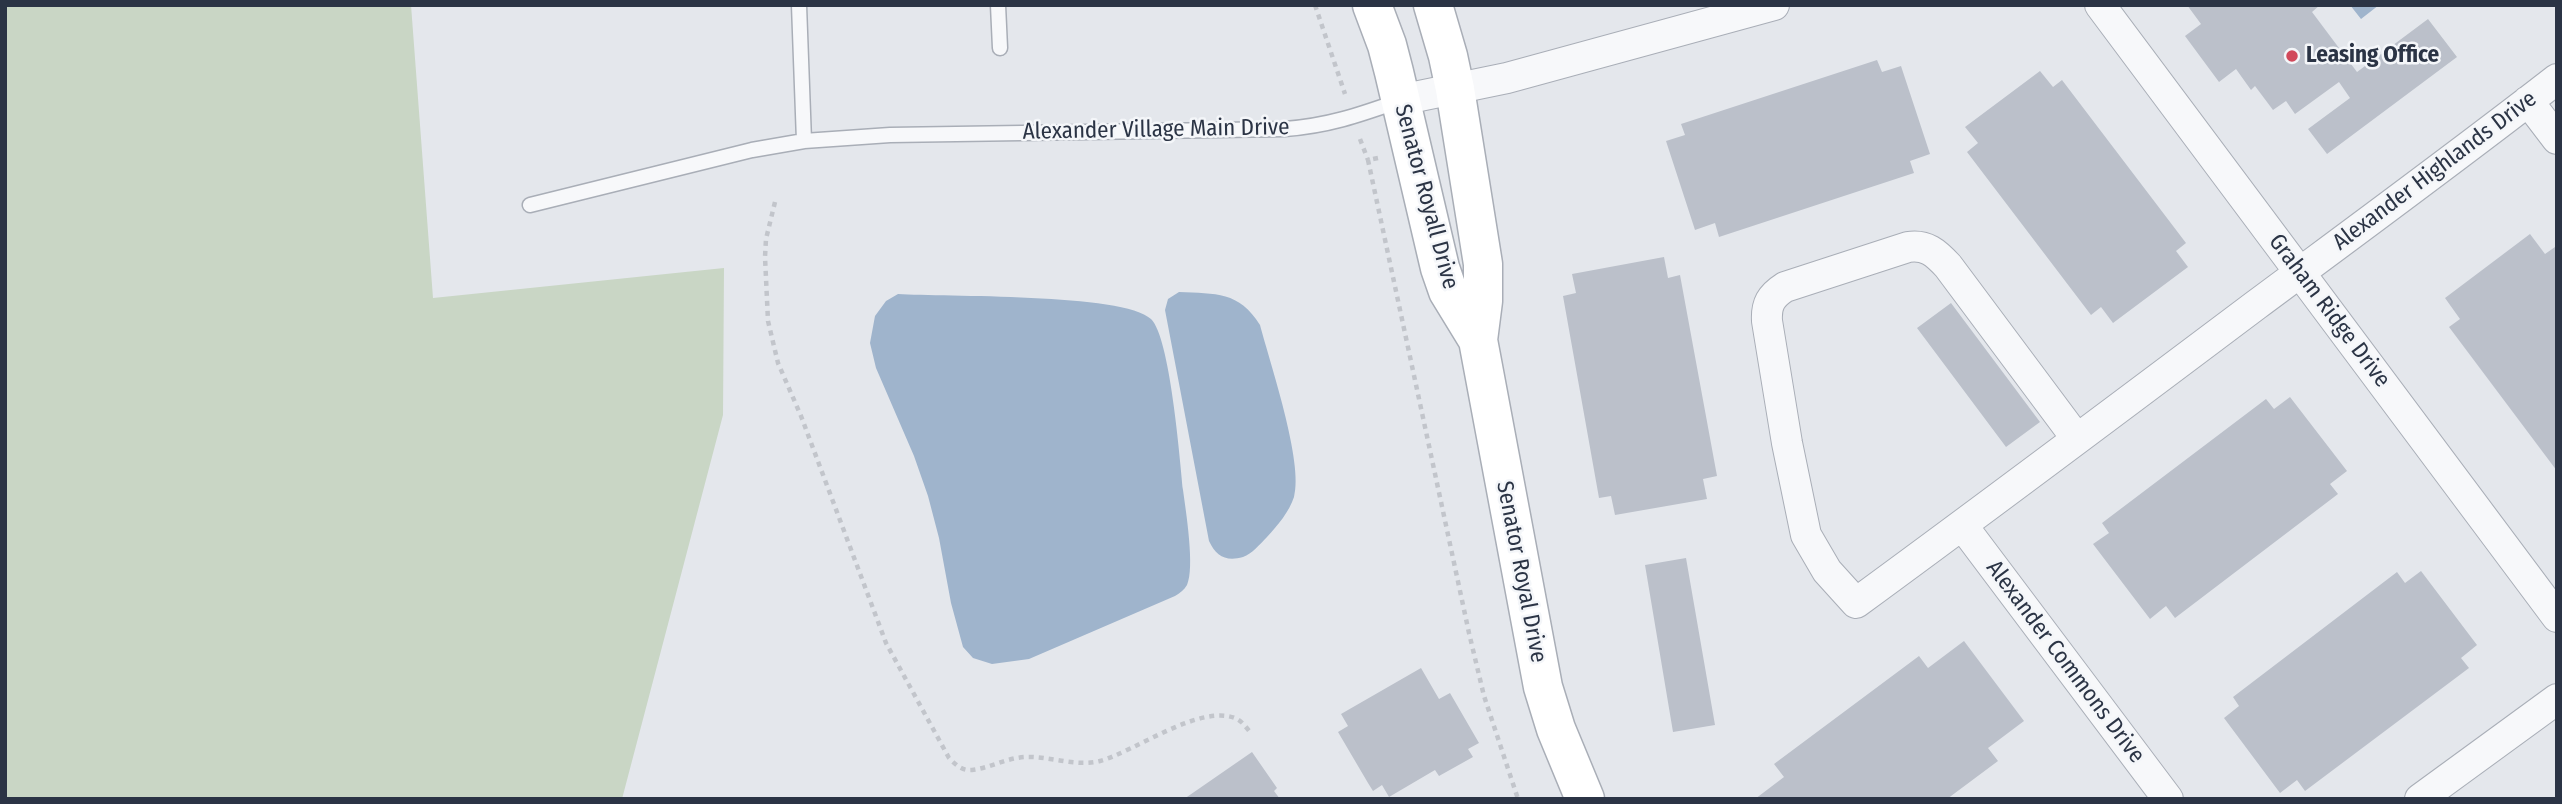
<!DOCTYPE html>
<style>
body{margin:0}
#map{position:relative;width:2562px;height:804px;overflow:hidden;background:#e4e7ec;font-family:"Fira Sans Condensed",sans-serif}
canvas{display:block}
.frame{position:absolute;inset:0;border:7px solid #2b3445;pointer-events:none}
</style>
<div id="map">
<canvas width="2562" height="804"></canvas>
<div class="frame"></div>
</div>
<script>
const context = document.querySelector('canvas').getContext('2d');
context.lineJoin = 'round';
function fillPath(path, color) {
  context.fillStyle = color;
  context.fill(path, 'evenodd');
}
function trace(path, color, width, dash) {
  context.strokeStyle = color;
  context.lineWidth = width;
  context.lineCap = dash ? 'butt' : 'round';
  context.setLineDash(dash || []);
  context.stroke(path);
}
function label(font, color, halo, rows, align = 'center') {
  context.font = font + ' "Fira Sans Condensed",sans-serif';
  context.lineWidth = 5;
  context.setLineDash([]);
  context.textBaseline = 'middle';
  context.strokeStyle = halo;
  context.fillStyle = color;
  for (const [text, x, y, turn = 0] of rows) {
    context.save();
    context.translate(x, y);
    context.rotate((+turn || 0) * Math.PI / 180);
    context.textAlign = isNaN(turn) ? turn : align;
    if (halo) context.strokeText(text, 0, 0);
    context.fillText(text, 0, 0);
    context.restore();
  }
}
fillPath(new Path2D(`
 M5,5H411L433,298L724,268L723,415L622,799H5Z`), '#c9d6c5');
fillPath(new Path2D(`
 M2350,5H2379L2361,19Z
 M1179,292C1216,294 1239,291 1260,325C1270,363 1304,463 1294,497C1289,512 1278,525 1267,537C1260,544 1252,554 1243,557C1226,562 1216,556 1209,541L1165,310L1168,299Z
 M898,294C943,297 1124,293 1151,319C1170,337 1180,459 1183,490C1186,512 1195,568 1187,585C1184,590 1180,593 1175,596L1029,659L992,664L973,658L963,647L951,603L939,538L928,496L914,456L876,368L870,343L875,316L886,301Z`), '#9fb4cc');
fillPath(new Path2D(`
 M2187,5H2320L2312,12L2357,72L2428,19L2457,57L2327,154L2308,129L2350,98L2339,82L2295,114L2286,101L2273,110L2255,86L2251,90L2236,69L2219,82L2185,36L2201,24Z
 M1877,60L1882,72L1901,66L1930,154L1910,161L1914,173L1719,237L1715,223L1695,230L1666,141L1685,135L1681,124Z
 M2040,71L2053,87L2062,80L2186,243L2176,251L2188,267L2113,323L2101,307L2091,315L1967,152L1978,143L1965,127Z
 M2530,234L2545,254L2555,247L2557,248V471L2449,327L2460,319L2445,298Z
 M1664,257L1668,278L1680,275L1717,476L1703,479L1707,499L1615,515L1611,496L1599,498L1563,296L1576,293L1572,274Z
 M1951,303L2040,422L2006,447L1917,328Z
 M2290,397L2347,471L2330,484L2338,494L2175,618L2166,606L2150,619L2093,544L2109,533L2102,523L2266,399L2274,409Z
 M1686,558L1715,725L1673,732L1645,565Z
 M2421,571L2477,645L2461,658L2469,668L2305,791L2297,780L2280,793L2224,718L2239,706L2233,697L2397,572L2405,583Z
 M1964,641L2024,721L1988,748L1998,761L1947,799H1755L1784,777L1774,764L1919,656L1928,668Z
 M1421,668L1439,699L1450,693L1479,743L1468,749L1473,757L1439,776L1435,770L1389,797L1382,785L1373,791L1368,783L1338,732L1348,726L1341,714Z
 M1252,752L1277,788L1274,791L1280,799H1184Z`), '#bbc0ca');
const lane = new Path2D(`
 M799,5L804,141
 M998,5L1000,48
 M530,205L752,150L804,141L890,135L1285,129C1328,126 1359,115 1399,101`);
const street = new Path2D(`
 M2100,5L2557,617
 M1400,100L1507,78L1774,5
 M2528,101L2557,139
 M2077,439L1948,266C1936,253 1926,244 1908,247L1785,287C1771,296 1766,304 1767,321L1787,443L1806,535L1827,571L1856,603C1990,505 2123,405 2256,305C2357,230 2458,156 2557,79
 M1962,525L2168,799
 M2420,799L2557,699`);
const secondary = new Path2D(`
 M1372,5L1387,45L1394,72L1440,268L1448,291L1478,340
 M1433,5L1448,56L1455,89L1483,264V301L1478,340L1543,687L1556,729L1585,799`);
trace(lane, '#a9aeb7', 17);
trace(street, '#a9aeb7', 32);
trace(secondary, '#a9aeb7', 41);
trace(new Path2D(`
 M1315,5L1345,94
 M1360,139L1368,160
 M1378,158L1368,160L1469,633L1484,696L1518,799
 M775,202L766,239L765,257L768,321L778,363L801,416L886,643L949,758C956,765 962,771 972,770C990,768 1006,758 1025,757C1049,756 1076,767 1100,761C1134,752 1202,702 1237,719C1243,722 1247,729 1252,734`), '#c2c5cb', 4.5, [5, 5]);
trace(lane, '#f7f8fa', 14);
trace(street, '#f7f8fa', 30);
trace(secondary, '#fff', 38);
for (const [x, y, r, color] of [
 [2292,56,7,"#d1495b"]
]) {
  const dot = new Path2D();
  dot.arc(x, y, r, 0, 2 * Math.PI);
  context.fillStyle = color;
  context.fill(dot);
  trace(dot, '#f4f6f9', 2.5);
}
label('bold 23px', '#2b3445', '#f4f6f9', [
 ["Leasing Office",2306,56]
], 'left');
label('23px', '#2b3445', '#f4f6f9', [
 ["Alexander Village Main Drive",1156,130,-1],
 ["Alexander Highlands Drive",2435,171,-37],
 ["Senator Royall Drive",1426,197,75],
 ["Graham Ridge Drive",2329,311,53],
 ["Senator Royal Drive",1521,572,79],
 ["Alexander Commons Drive",2065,662,53]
]);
</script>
